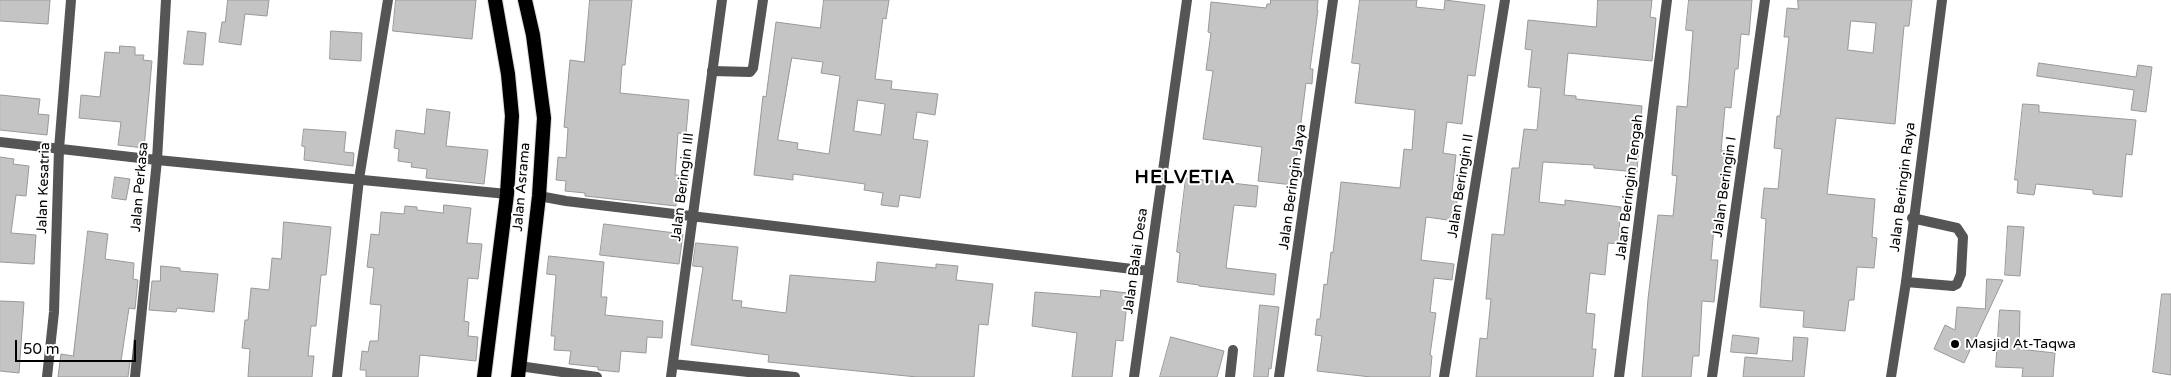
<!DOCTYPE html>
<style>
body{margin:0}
#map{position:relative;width:2171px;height:377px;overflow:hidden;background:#fff;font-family:"Varela Round",sans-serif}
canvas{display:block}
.scale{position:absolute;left:15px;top:340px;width:121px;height:22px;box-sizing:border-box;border:2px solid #000;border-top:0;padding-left:6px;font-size:15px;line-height:18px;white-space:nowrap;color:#000;-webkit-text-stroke:4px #fff;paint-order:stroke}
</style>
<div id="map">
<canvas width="2171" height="377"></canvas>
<div class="scale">50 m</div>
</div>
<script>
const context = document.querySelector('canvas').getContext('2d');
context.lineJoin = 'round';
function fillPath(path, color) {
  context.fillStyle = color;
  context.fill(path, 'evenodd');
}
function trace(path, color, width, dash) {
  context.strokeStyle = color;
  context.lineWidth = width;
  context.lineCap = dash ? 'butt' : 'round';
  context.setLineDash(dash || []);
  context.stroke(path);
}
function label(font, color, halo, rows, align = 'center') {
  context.font = font + ' "Varela Round",sans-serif';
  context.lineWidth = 4;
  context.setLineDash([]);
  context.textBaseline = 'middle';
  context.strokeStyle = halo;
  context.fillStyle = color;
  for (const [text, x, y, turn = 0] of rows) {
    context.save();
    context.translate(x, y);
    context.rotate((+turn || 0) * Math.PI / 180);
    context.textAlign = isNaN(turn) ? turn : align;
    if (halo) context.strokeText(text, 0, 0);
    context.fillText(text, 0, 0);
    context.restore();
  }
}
const building = new Path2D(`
 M0,0H50L48,24L0,21Z
 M228,0H269L267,16L245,14L241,45L219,42L222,22H225Z
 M396,0H476L472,39L393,31Z
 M590,0H632L625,65H622L620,93L689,100L686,134L678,133L675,175L689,176L687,190L678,189L676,206L585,196V193L565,191L566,181L556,180L558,157L566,158L568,128L564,127L570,60L584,62Z
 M824,0H889L886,19L883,18L875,79L892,81L891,89L938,94L935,115L917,112L913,139L928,141L920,198L900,195L898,207L881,205L883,193L864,190L865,184L793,174V180L754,175L763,96L766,97L776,22L820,28ZM792,58L823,62L821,73L840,76L829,154L797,149L798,143L778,140ZM858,100L885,104L881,135L854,131Z
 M1271,0H1318L1317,10H1318L1310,69H1313L1312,84L1306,83L1293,185L1258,181L1262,147L1203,139L1213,71L1206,70L1211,33L1208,32L1211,2L1266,8L1267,4H1270Z
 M1360,0H1417L1416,7L1444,10L1445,0L1485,5L1475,76L1468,75L1462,124L1447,122L1443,153L1456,155L1452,192H1458L1455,221L1426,217L1421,260L1454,264L1452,280L1434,278L1430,312L1436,313L1430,355L1432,356L1430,377H1371L1317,371L1322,336L1315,335L1317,319H1320L1324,284L1327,285L1331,252L1333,253L1341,182L1400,188L1404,149L1412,150L1415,110L1355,103L1360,64L1352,63Z
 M1598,0H1652L1650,17L1656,18L1652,61L1568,53L1564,95L1576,96V99L1642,106L1637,172L1594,168V165L1543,162L1539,202L1565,205V200L1621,207L1618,244L1608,243L1605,275L1590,273L1586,313L1595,314L1592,349H1596L1593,377H1476L1480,338L1487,339L1491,299H1486L1492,234L1504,235L1512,168H1519L1524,129L1537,130L1541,88L1528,87L1532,50L1525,49L1528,20L1596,27Z
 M1689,0H1752L1749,35L1741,34L1738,69H1735L1731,108L1725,107L1721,151H1730L1727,181L1722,180L1719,217H1715L1711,260H1718L1714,302L1702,301L1699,356H1693L1691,377H1642L1648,299L1658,215L1673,216L1677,176L1672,175L1677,106L1687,107L1693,31L1686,30Z
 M1798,0H1912L1909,26H1904L1895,124L1836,118L1827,194L1875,199L1872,237L1877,238L1874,268L1857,267L1854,300H1849L1845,331L1803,327L1804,311L1760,307L1766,219L1761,218L1764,188L1778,189L1782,149L1774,148L1777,116H1780L1789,37H1784L1787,8L1798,9ZM1851,21L1876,23L1873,53L1848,50Z
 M188,31L206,33L203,65L184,64Z
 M331,31L362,33L361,61L330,59Z
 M120,46L135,47V55H144L143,60L152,61L144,148L118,145L121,122L79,118L81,95L100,97L105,52L119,53Z
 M2039,63L2136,77L2138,65L2152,67L2146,112L2131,110L2134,90L2037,76Z
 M0,95L40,99L38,114L49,115L47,135L0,130Z
 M2023,104L2039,105V112L2136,120L2132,155L2126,154L2122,197L2093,194V190L2036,184L2034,195L2017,193L2018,180H2015Z
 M427,109L450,112L446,146L488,150L484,184L426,178L427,169L411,167L412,163L398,161L399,149L394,148L396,130L424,134Z
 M304,129L346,132L344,152L354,153L353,166L304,160L305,147L302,146Z
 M0,157L14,159L13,164L29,166L26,196L16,195L11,233L36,235L34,264L0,262Z
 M115,177L130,179L126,200L112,198Z
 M1186,178L1258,186L1256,207L1234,205L1226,268L1276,274L1274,295L1199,286V285L1177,282L1180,253L1177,252Z
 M444,205L471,208L467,243L482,244L478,279L468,278L464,321L469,322L468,336L478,337L476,361L420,355L418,377H366V370H360L362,351L368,352L370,341H378L381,305L370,304L374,268L367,267L371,234L379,235L381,212L404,214L405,206L417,207V210L443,213Z
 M284,222L331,227L326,275H321L316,326H311L308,356H314L312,377H248L250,349L242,348L245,320H248L251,288L269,290L272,258L281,259Z
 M604,224L683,234L679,264L600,255Z
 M2008,226L2024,227L2020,276L2005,275Z
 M88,231L108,234L105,259L134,263L133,279L138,280L135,309L129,308L121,361L130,362L128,377H58L61,354L73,356Z
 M696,243L738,247L732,300L742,301L741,307L786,313L790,275L875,282L877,262L936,268V264L958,266L956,280L993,284L988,325L979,324L974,377H917L768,362L769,355L691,345L703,267L693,266Z
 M549,256L604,262L601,297H607L605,315L663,321L662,338L647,337L646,353L621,351L619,372L598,370V367L569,364L571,351L554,350L555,336H551L556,275L547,274Z
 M161,266L180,268V271L218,274L214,312L177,308L176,312L149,310L152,281H160Z
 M1987,279L2003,280L1964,363L1934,349L1945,325L1955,330L1957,307L1985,309Z
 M1101,290L1128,293L1123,341L1116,340L1112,377H1072L1077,333L1032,326L1035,292L1100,297Z
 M2162,294H2171V375L2153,372Z
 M0,301L24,302L19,373L0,371Z
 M1260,305L1279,307L1271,369L1269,368L1268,377H1254Z
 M2000,310L2020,311L2019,349L2055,353L2053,377H2022L2023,368L1996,367Z
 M1733,335L1759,338L1757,354L1731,352Z
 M1171,337L1224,351L1217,377H1160Z
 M1794,337L1808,338L1804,377H1743L1745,357L1792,361Z`);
fillPath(building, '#c4c4c4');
trace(building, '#999', 1);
const trunk = new Path2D(`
 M484,377L507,194L512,116L508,74L495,0
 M518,377L539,196L544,118L533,35L525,0`);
trace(trunk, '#dbdbdb', 16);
trace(new Path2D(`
 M712,71L750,72L753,68L763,0
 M1906,282L1953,286L1957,284L1961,274L1963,237L1957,228L1912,218
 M1230,377L1233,350`), '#555', 10);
trace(new Path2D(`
 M0,142L157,160L507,194
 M539,196L566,201L1149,271
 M673,364L795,377
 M519,366L597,377
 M47,377L54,312L59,149L71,0
 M135,377L157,160L166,0
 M337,377L359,179L388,0
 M671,377L722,0
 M1134,377L1187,0
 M1279,377L1333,0
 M1444,377L1505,0
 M1619,377L1667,0
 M1712,377L1765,0
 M1891,377L1906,282L1942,0`), '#555', 10);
trace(trunk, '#000', 14);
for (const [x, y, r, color] of [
 [1955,344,5,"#000"]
]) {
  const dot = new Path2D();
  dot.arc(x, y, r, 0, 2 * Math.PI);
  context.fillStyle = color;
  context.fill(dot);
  trace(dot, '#fff', 2);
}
label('14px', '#000', '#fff', [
 ["Jalan Beringin II",1461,186,-81],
 ["Jalan Perkasa",140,187,-85],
 ["Jalan Asrama",522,187,-85],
 ["Jalan Beringin III",683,187,-83],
 ["Jalan Beringin Jaya",1293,187,-82],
 ["Jalan Beringin Tengah",1630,187,-83],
 ["Jalan Beringin I",1725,187,-82],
 ["Jalan Beringin Raya",1903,187,-83],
 ["Jalan Kesatria",44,188,-88],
 ["Jalan Balai Desa",1136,261,-82]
]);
label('14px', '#000', '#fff', [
 ["Masjid At-Taqwa",1965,344]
], 'left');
context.letterSpacing = '1px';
label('bold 19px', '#000', '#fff', [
 ["HELVETIA",1185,178]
]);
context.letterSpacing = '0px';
</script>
